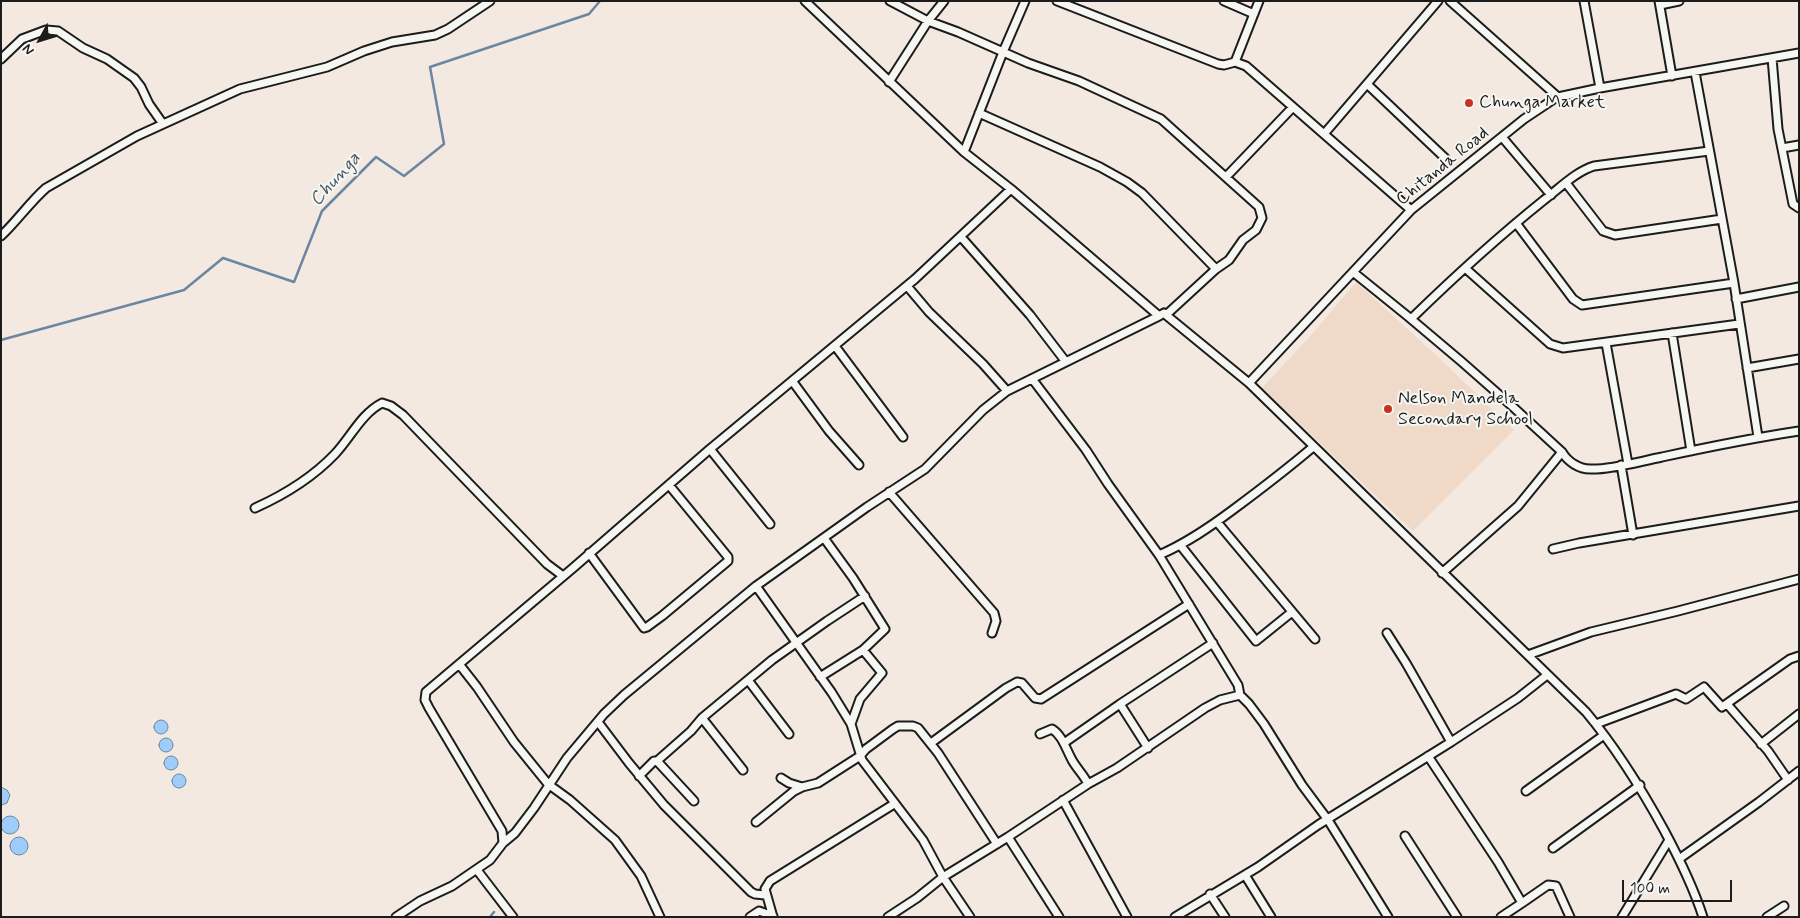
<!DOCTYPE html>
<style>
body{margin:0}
#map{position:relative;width:1800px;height:918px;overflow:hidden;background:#f3e9e0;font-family:Mynerve,sans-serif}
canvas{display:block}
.frame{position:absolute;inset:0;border:2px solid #1c1c1c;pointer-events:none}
.north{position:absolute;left:15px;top:15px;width:50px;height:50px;-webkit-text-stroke:4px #f6f6f2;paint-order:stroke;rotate:231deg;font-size:14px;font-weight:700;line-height:20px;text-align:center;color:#1c1c1c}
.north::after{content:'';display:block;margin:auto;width:18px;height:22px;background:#1c1c1c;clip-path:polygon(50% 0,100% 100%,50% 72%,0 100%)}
.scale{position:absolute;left:1622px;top:880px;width:110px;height:22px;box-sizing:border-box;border:2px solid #1c1c1c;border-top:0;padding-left:6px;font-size:15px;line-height:18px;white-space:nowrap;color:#1c1c1c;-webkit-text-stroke:4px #f6f6f2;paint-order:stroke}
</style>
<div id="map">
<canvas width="1800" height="918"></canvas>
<div class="frame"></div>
<div class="north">N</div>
<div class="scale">100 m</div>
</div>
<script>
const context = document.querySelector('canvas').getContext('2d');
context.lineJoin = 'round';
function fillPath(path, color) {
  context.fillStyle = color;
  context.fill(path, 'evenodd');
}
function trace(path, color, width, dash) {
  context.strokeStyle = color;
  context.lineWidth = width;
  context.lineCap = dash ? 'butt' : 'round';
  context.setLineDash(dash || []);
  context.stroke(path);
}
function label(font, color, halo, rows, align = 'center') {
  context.font = font + ' Mynerve,sans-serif';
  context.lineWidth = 4;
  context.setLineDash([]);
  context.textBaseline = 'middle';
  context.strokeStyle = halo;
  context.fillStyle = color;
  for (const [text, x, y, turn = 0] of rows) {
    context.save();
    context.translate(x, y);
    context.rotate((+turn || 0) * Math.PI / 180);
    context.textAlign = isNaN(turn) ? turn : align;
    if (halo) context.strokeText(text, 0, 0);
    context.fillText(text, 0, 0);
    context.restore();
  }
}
fillPath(new Path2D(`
 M1356,282L1437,356L1514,430L1413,531L1262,388L1314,332Z`), '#efdaca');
const water = new Path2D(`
 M154 727a7 7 0 1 1 14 0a7 7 0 1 1-14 0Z
 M159 745a7 7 0 1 1 14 0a7 7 0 1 1-14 0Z
 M164 763a7 7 0 1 1 14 0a7 7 0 1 1-14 0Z
 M172 781a7 7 0 1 1 14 0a7 7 0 1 1-14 0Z
 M1,787L7,790L10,795L7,803L2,805Z
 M1 825a9 9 0 1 1 18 0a9 9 0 1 1-18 0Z
 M10 846a9 9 0 1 1 18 0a9 9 0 1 1-18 0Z`);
fillPath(water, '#9ecdf9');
trace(water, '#6a86a1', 1);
trace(new Path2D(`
 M1,340L184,290L223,258L294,282L322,211L376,157L404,176L444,144L430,67L589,14L600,1
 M490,917L494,912`), '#6a86a1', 2.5);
const minor = new Path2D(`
 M805,1L964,152L1011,189L1159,316L1164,313L1166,315L1249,383L1586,712C1617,749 1641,788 1664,830C1679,858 1693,886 1703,917
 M890,1L928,21L958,32L1028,63L1079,81L1161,119L1259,207L1262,218L1256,230L1243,240L1229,260L1216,269L1166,315
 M1057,1L1218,64L1224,65L1235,62
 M1224,1L1254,14
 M1259,1L1235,62L1246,66L1411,210
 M1450,1L1558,97
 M1584,1L1600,88
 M1659,1L1672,76
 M1660,5L1679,1
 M1772,58L1778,129L1793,204L1799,208
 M1,59L22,39L46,30L58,31L83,48L107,59L134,78L141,87L149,104L163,124
 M1695,72L1734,283L1758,437
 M889,82L928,21L944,1
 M1367,84L1445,158
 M979,113L1100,167L1127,182L1142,193L1216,269
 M1324,134L1438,1
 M1502,137L1551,195
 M1782,148L1799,145
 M964,152L1003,52L1025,1
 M1226,177L1293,107
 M1566,183L1603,231L1615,235L1722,219
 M1516,223L1573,299L1582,305L1734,283
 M1,236C17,221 30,202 46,188L137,136L240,89L327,67L364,51L392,42L435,35L448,29L490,1
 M961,237L1030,315L1066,362
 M1465,268L1550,344L1563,348L1739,324
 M1353,272C1425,329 1495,389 1562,452C1568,462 1579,469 1590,469C1611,470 1641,461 1662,457C1708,447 1753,438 1799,431
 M907,286L929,312L983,364L1007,391
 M1736,299L1799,287
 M1412,318C1454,277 1498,237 1544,200C1560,188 1575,172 1594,166L1709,151
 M1672,333L1691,451
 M1606,343L1628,464
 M835,346L903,437
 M1747,368L1799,359
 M1033,380L1086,450L1108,484L1159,555L1238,685L1240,695L1249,704L1264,724L1302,785L1328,820L1388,917
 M793,382L829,431L859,465
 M1249,383L1411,210L1524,119L1554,99L1558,97L1600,88L1799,53
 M710,449L770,524
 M1621,465L1633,535
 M889,492L994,613L996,621L992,633
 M255,508C284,495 313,477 335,454C351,437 361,414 382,403L391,406L403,415L547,564L563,576
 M1217,522L1315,639
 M1181,546L1256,641L1292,612
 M1553,549L1579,543L1799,506
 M589,553L644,628L647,627L662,616L728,561V557L669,485
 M1159,555C1187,543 1210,527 1234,509C1261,489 1287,469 1313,447
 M1442,573L1518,506L1562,452
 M756,586L832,693L851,724L862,760L923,840L943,877L970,917
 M1387,633L1406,663L1451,742
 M1528,655L1591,632L1678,611L1799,579
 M459,664L477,687L514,742L548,784L570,800L615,840L641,876L660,917
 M820,677L863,650L885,629L853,578L824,538
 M748,680L789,734
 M1727,704L1768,751L1788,780
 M702,718L743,770
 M598,722L629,763L664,805L751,892L755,894L765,895
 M851,724L860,699L882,673L863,650
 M1596,724L1676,694L1686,699L1704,687L1722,707L1790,659L1799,656
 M1040,734L1052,729C1062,735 1066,749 1072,760C1077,769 1084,775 1088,784
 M931,743L1006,688L1017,682L1022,683L1035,698L1041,699L1189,604
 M1064,743L1120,704
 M1761,744L1799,714
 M1148,748L1120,704L1213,643
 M1428,756L1498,862L1522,903L1501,917
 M657,761L694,801
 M639,776L654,761H657L691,731L702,718L772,660L827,621L865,596
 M781,778L789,783L802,787
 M1526,791L1604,735
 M1063,800L1127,917
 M756,822L794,791L802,787L818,783L860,756L866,749L893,729L898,726H913L918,728L938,753L997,844
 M1405,836L1457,917
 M1008,837L1059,917
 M503,843L502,831L429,708L425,700L426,692L573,568L710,449L915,279L1011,189
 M1553,848L1640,785
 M1679,859L1759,802L1799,771
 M477,870L513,917
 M1245,875L1271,917
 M1210,894L1225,917
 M1522,903L1548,885L1556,886L1570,917
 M396,917L420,901L452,886L490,860L503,843L515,833L534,808L567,758L604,714L624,695L756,586L867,507L925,469L983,410L1007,391L1159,316
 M750,917L759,911L773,916
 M773,917L765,889L770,881L894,804
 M888,917L917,898L943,877L1008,837L1088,784L1117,768L1205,708L1220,700L1240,695
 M1175,917L1258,867L1318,825L1451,742L1518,698L1547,675
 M1622,917L1669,840
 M1767,917L1784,906`);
trace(minor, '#1c1c1c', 11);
trace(minor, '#f6f6f2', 7);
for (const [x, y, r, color] of [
 [1469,103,5,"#c8321e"],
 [1388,409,5,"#c8321e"]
]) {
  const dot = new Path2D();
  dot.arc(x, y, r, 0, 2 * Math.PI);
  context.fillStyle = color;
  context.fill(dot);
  trace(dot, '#f6f6f2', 2);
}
label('18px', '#1c1c1c', '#f6f6f2', [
 ["Chunga Market",1479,103],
 ["Nelson Mandela",1398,399],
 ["Secondary School",1398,420]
], 'left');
label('18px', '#1c1c1c', '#f6f6f2', [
 ["Chitanda Road",1443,167,-39]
]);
label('italic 19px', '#4a5a69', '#f6f6f2', [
 ["Chunga",336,180,-48]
]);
</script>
